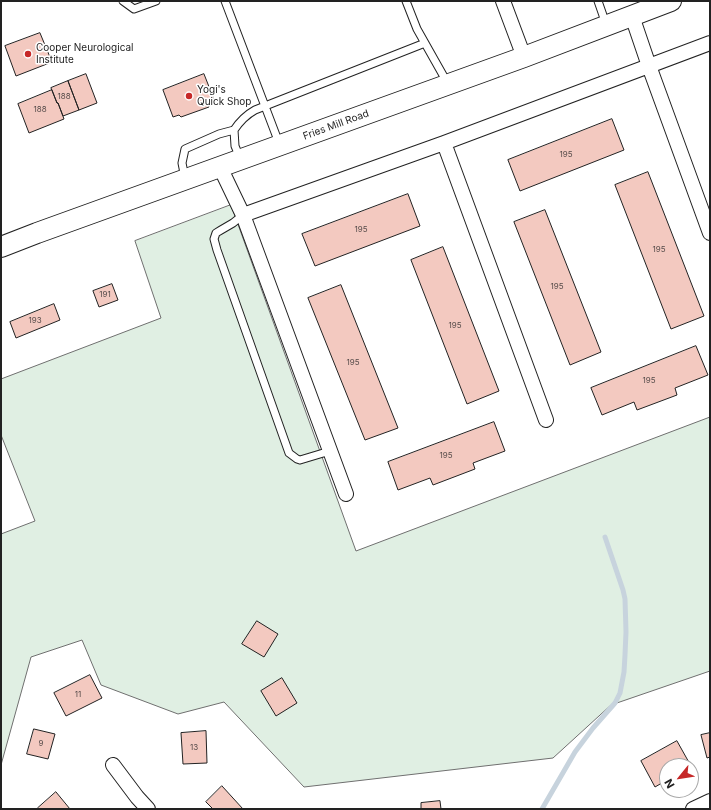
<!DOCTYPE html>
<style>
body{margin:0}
#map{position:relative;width:711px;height:810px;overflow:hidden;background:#fff;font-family:Inter,sans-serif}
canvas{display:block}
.frame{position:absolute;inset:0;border:2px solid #222;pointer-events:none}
.north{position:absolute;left:659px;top:758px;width:40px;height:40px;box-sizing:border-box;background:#fff;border:1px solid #a7a7a7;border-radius:50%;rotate:240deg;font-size:11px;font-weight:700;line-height:16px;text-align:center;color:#222}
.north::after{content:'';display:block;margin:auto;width:14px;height:18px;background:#c62828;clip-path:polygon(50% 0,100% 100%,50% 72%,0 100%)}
</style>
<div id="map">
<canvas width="711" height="810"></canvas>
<div class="frame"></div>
<div class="north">N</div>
</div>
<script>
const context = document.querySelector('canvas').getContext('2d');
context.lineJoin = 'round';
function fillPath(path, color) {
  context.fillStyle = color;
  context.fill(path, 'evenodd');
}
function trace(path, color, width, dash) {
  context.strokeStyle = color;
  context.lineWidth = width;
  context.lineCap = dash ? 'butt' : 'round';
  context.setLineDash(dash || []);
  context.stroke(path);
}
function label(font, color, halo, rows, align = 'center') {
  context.font = font + ' Inter,sans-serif';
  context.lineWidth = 3;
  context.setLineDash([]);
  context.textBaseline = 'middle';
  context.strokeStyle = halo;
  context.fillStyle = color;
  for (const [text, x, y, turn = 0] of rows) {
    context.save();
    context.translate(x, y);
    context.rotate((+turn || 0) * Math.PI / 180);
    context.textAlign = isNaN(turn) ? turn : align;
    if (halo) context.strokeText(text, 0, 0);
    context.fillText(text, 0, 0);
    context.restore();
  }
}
const green = new Path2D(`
 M231,205L356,551L710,417V671L611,705L553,758L304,787L224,702L178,714L101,685L82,640L31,657L1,765V534L35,521L1,435V379L161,318L135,241Z`);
fillPath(green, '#e0efe3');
trace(green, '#6f6f6f', 1);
trace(new Path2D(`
 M542,809L575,752L593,728L615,703L620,693L624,672L625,655L626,632L625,599L623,590L605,537`), '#c7d3dd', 5);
const building = new Path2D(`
 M40,33L52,62L16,76L5,46Z
 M86,74L97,103L79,110L68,81Z
 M204,74L215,102L208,104L209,107L181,117L179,115L173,117L163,90Z
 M68,81L79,110L63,116L58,103H57L51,88Z
 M52,90L57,103H58L64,119L29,133L18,104Z
 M612,119L624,150L520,191L508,160Z
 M648,172L704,316L671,329L615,185Z
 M408,194L420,226L315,266L302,234Z
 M545,210L601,352L570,365L514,222Z
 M443,247L499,391L467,404L411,260Z
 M112,284L118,300L99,307L93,291Z
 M341,285L398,428L365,440L308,298Z
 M54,304L60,320L16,338L10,322Z
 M696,346L708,375L675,388L677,395L637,410L634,402L602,415L591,388Z
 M494,422L505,451L473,463L475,469L433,485L430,478L398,490L388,462Z
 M257,621L278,634L264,657L242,644Z
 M90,675L102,698L66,716L54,693Z
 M282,678L297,703L276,716L261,691Z
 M34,729L55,734L48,759L27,754Z
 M206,731L207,763L183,764L181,733Z
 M710,733V757L707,758L701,735Z
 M677,741L691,766H667V780L655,787L641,761Z
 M222,786L243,809H213L206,802Z
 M56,792L70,809H39L38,808Z
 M440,801L441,809H421V803Z`);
fillPath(building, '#f3c9c0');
trace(building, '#222', 1);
const service = new Path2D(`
 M123,1L134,9L156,1
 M225,1L279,143
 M406,1L417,29L448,84
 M598,1L606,24
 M240,158L235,146L234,130C240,121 246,115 255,110L425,43
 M185,178L182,163L185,149L219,134L234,130
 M243,215L233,223L221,230L216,233L214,239L217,250L289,453L297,459L300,460L330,451`);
const minor = new Path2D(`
 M503,1L524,57
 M632,16L649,66L710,233
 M444,143L546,420
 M220,167L243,215L346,494
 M243,215L444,143L710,43
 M113,765L137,797L148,809
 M693,809L710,801`);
const secondary = new Path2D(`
 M1,247L37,233L524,57L671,1`);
trace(service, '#222', 9);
trace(minor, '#222', 16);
trace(secondary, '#222', 22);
trace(service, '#fff', 7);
trace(minor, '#fff', 14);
trace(secondary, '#fff', 20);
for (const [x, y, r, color] of [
 [28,54,4,"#c62828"],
 [189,96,4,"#c62828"]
]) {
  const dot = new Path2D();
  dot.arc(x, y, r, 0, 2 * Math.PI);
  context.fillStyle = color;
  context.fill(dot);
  trace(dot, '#fff', 1.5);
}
label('8px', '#564c4a', null, [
 ["188",64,97],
 ["188",40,110],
 ["195",566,155],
 ["195",361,230],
 ["195",659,250],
 ["195",557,287],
 ["191",105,295],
 ["193",35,321],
 ["195",455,326],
 ["195",353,363],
 ["195",649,381],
 ["195",446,456],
 ["11",78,695],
 ["9",41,744],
 ["13",194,748]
]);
label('10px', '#222', '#fff', [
 ["Cooper Neurological",36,48],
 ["Institute",36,60],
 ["Yogi's",197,90],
 ["Quick Shop",197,102]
], 'left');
label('10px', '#222', '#fff', [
 ["Fries Mill Road",336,125,-20]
]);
</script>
